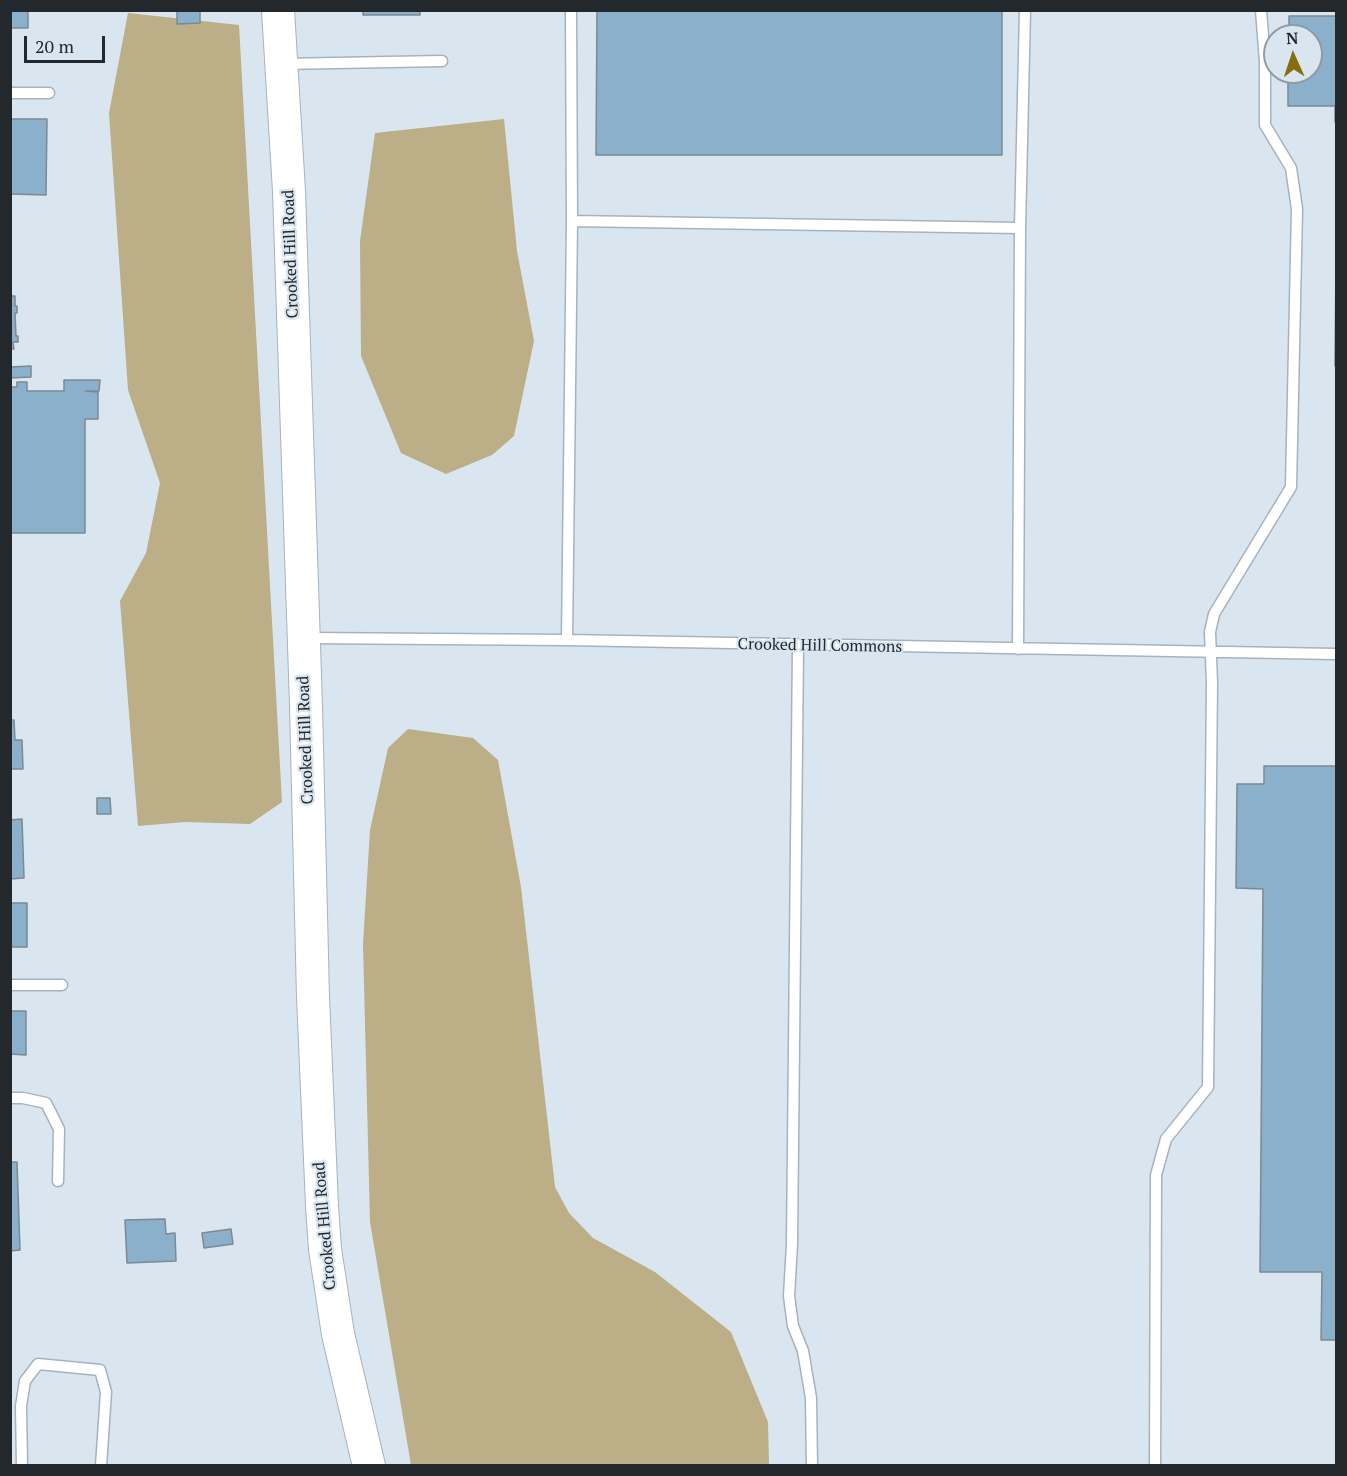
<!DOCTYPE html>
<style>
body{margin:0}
#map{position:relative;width:1347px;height:1476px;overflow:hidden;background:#d9e6ef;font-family:"PT Serif",serif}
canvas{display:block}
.frame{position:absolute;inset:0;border:12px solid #23282c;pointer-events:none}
.north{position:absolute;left:1263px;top:24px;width:60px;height:60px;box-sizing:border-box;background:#d9e6ef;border:2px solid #909aa1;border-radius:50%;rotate:357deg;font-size:16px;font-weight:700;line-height:24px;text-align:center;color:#23282c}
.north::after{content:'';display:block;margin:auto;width:21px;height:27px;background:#886d0d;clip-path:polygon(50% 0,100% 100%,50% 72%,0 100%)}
.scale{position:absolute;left:24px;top:36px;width:81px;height:27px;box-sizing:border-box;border:3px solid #23282c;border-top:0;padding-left:8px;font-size:18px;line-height:21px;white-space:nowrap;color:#23282c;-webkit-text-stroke:4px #d9e6ef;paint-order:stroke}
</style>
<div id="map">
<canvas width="1347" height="1476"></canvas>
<div class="frame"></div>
<div class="north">N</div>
<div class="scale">20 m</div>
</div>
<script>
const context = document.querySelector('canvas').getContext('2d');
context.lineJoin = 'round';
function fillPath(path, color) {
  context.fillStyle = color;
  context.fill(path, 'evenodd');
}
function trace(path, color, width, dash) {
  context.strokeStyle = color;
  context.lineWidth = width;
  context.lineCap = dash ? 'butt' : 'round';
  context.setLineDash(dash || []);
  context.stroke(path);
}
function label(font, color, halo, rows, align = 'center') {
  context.font = font + ' "PT Serif",serif';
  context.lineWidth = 4.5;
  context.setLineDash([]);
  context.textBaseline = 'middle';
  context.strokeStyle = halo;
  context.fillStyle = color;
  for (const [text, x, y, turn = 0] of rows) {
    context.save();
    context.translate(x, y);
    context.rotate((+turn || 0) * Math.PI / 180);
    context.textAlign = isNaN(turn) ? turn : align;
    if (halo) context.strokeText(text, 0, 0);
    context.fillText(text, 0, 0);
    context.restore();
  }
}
fillPath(new Path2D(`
 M128,13L239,25L282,802L250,824L185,822L138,826L120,601L146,553L160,483L128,390L109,113Z
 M504,119L517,251L534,341L514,436L492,455L446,474L401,453L361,356L360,241L375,133Z
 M408,729L473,738L498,760L521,887L555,1187L569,1213L593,1238L655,1272L731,1332L768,1422L769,1465H411L370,1222L363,944L370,830L388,748Z`), '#bcae86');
const building = new Path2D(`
 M10,10H25L28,13V28H10Z
 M177,10H200V23L177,24Z
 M363,10H420V15H363Z
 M597,10H1002V155H596Z
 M1289,16H1336V122H1335V106H1288V72H1311V36H1289Z
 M10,119H47L46,195L10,194Z
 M1336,255V366H1335Z
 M10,296H15V306H17V313H15L16,336H18V342H13L14,349H10Z
 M31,366V377L10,378V367Z
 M64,380H100L99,391H85L98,392V419H85V533H10V387H17V382H27V391H64Z
 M10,720H14L15,740H22L23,769H10Z
 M1264,766H1336V1340H1321L1322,1272H1260L1263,889L1236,888L1237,784H1264Z
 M97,798H110L111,814H97Z
 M22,819L24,878L10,879V820Z
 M10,903H27V947H10Z
 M10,1011H26V1055L10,1054Z
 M10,1162H17L20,1250L10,1251Z
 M165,1219L166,1234L175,1233L176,1261L127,1263L125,1220Z
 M231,1229L233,1244L204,1248L202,1233Z`);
fillPath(building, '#8bb0cb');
trace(building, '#7d8991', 1.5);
const lane = new Path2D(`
 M282,64L442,61
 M10,93H49
 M572,221L1020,228
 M307,638L567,640L1336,654
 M567,640L572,221L571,10
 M798,645L792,1244L789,1296L793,1326L803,1351L811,1398L812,1466
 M1018,649L1020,228L1025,10
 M10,985H62
 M10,1098H23L46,1103L59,1129L58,1181
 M22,1466L21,1406L25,1381L38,1364L100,1370L106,1392L101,1466
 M1155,1466L1156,1175L1166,1139L1208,1087L1212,683L1210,632L1214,614L1291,487L1297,209L1291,168L1265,125V62L1261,10`);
const secondary = new Path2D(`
 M278,10L289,191L306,706L313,997L322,1206L325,1249L338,1334L369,1466`);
trace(lane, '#a7b3bc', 13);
trace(secondary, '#a7b3bc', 34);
trace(lane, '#fff', 10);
trace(secondary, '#fff', 32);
label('16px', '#23282c', '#d9e6ef', [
 ["Crooked Hill Road",291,254,-92],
 ["Crooked Hill Commons",820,646,1],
 ["Crooked Hill Road",306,740,-92],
 ["Crooked Hill Road",325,1226,-95]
]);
</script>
